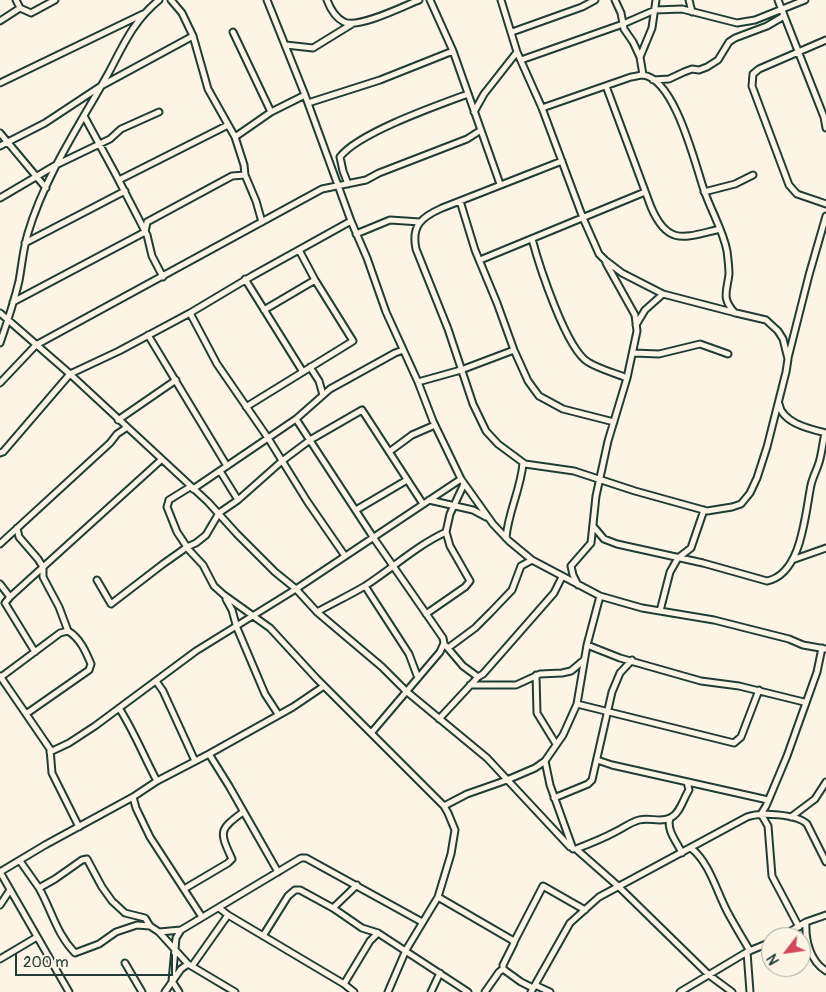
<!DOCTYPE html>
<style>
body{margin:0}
#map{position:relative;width:826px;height:992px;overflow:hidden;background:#fcf5e5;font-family:Pangolin,sans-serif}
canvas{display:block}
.north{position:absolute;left:761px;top:927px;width:50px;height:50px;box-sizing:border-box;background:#fcf5e5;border:1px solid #a4ab9e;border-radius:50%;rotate:240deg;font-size:14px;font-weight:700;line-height:20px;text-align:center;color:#1f3d34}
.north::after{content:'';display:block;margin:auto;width:18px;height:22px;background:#d1495b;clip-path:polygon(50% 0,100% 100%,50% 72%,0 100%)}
.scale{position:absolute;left:15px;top:954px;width:158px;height:22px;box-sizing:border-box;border:2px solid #1f3d34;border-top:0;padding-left:6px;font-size:15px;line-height:18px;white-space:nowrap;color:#1f3d34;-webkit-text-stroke:4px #fcf5e5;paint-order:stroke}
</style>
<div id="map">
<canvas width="826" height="992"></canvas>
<div class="north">N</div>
<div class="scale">200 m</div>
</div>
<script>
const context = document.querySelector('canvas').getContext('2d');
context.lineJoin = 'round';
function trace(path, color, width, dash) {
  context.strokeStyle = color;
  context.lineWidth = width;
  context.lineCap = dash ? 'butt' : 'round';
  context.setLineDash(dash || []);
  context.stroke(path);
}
const minor = new Path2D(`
 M16,0L20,8
 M171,0L182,13L193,36L208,89L235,137L271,112L305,95
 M267,0L305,95L351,221L367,258L386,312L418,382L433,421L461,479L493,524L509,541L532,560L600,596L642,608L714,620L789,639L803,645L826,649
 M327,0C330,8 336,18 344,22C358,29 404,6 419,0
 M430,0L453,51L500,184
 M501,0L517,52L542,108L583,218L599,254L605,260L622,273L663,294L736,313L766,320L778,331L783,339L788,359L786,372L767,447L757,478L750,493L741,504L732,507L707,511L635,491L574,471L525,464L498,444L486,431L473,404L448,329L416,249C411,225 422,217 442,208L562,161
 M615,0L621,13L624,29L633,42L640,57L643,75
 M689,0L692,12
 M778,0L824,117L826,128
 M0,21L20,8L31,13L55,0
 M233,32L271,112
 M512,32L582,7L595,0
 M826,40L759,69L753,74L752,86L789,185L797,194L826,204
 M286,45L313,48L352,24
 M640,57L652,28L656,0
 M521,60L623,24L655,10L682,9L737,23L755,20L805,0
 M653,80L669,79L684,72L692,69L699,70L707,67L718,60L729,42L735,38L767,26L784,16
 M0,83L143,14
 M606,86L651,207C668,247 685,237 720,229
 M308,103L380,80L453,51
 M542,108L631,77C634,77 639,75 643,75C675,79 695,164 704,190C711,211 723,230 727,251C728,259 729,267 729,274C727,292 721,298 735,313
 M474,112L484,94L517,52
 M84,116L115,173L147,235L152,256L163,277
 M0,133L46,188
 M235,137L244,165L245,175L256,201L262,222
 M0,146L45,123L101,86L193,36
 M119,180L228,125
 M348,184L343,171L340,157C358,133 438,105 468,94
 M704,192L735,184L753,175
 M0,198L56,165L110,139L121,129L159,112
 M460,201L475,250L497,303L514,350L528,381L539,396L563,409L614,422
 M356,234L390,220L420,222
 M532,239C539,265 566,349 588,362C599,369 615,373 627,378
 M25,243L125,191
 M480,260L645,192
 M245,279L303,372
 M13,302L145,232L147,222L232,176L245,175
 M264,310L315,280
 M0,313L70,374L208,502L237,534L275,572L296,589L317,612L382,667L406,691L487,758L570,847L576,849L618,886L709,975L732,992
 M190,313L217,364L268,438L307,501L345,556
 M636,325L645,310L663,294
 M148,335L227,466
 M0,343C7,323 14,302 19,281C22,265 23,249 28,233C45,176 79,126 108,74C123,46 133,21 159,0
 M633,353L659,354L700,344L728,354
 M788,358L809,275L826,216
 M310,367L319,381L323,395
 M418,382L461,370L514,350
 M0,383L36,345L322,189L366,180L379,173L467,139L481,130
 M779,404C782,423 810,429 826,433
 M246,407L353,341L315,280L299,250
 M296,419L373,537L443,638L444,643L440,652L372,732
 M118,420L176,380
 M389,452L412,435L435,425
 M0,453L3,452L70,374L119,351L190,313L252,276L351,221
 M220,471L238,500
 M190,487L169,500L167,507L177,532L189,550L203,565L214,586L224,595L270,628L317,679L444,806L448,813L455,830L451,854L438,897L406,950L388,992
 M193,489L296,419L330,389L395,353L403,350
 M429,500L473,510L486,517
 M356,510L407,480
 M593,526L604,539L617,544L703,563L767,581C802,574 805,514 811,485C813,476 818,468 820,459C822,451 823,442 825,433
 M17,528L19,537L38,559L43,567V577L59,607L68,631
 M506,538C508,512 521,489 523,463
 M0,544L110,443L117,434L126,428
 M792,560L826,548
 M97,580L111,604L163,564L187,547L196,543L206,535L219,513L238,500L282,461L310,440L362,410L423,504
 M0,584L10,597L5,603L35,652
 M578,585L573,575L571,566L591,543L596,496L608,441L627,378L637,331L635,315L606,263
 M365,586L409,654L418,678
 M10,597L161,460
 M226,599L232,610L237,628L265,694L278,714
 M660,611L670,572L678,558L691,548L704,510
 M317,612C333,603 350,595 365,586C393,568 416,546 446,532L450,514L464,484
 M426,614L465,587L470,581L450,546L446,532
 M587,645L620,658L701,681L739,686L804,702
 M446,646L463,666L478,677
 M448,648L475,628L491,612L512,590L521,566L532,560
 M536,675L537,713L556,744
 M0,676L50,749L52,773L79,827
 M1,677L60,633L68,631C80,638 86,652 91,664L89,670L26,714
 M156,681L163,691L195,761
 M470,685H516L540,674L562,673L571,671L584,660
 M577,704L734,743L741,737L759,690
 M119,708C134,731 144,757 157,781
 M439,719L478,677L483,674L554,593L562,577
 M50,752L69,743L95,726L196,651L296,589L461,479
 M209,754L229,786L278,872
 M597,760L612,765L768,800
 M545,761L550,785L573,849
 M133,797L136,808L150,837L202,917
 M554,798L588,784L592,780L612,692L620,673L632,660
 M444,806L467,794L507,780L535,768L545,761L563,735L577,704L587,645L600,596
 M791,817L815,799L826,782
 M670,818C666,830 677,842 682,853
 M691,848C710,863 717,893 728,913C735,926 743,939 750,951
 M576,849C589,844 602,839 615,832C623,828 631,822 639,820C650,817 660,823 670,818C680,814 683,799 689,790L687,782
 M20,861L39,888L55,879L82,860L87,859L102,887L112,901L125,913L145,918L150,926
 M0,872L45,845L133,797L157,781L209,754L293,707L324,686
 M0,872L69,992
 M39,888C52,911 56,933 75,953L99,944L116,932L137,925L150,926L159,932L181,930L301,858H306L422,922
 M184,889L228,863L232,859C219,831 219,830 243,812
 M438,897L512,940L514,943L503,965V969L521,982L533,988
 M0,905L10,890
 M219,908L228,915L344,984L354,992
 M333,908L357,885
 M806,922C805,940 810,961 826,971
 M799,927L772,876L768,826L761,814L766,806L787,756L817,672L822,648
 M159,932L188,964
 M263,936L288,896L295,890H300L333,908L362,928L378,933L468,992
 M781,937L806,922L826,915
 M514,942L543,886L585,910
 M747,952L750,992
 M0,959L37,937
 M125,963L142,992
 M192,966L228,915
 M344,984L370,941L378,933
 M535,985L550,992
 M165,992L181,969L188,964L235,992
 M179,992L172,981L176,938L181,930
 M431,992L440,973
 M485,992L499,972L503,969
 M531,992L570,923L599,897L747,817C760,812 797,814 807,824L826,862
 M680,992L747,952L771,942`);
trace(minor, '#1f3d34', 9);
trace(minor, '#fcf5e5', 5);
</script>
